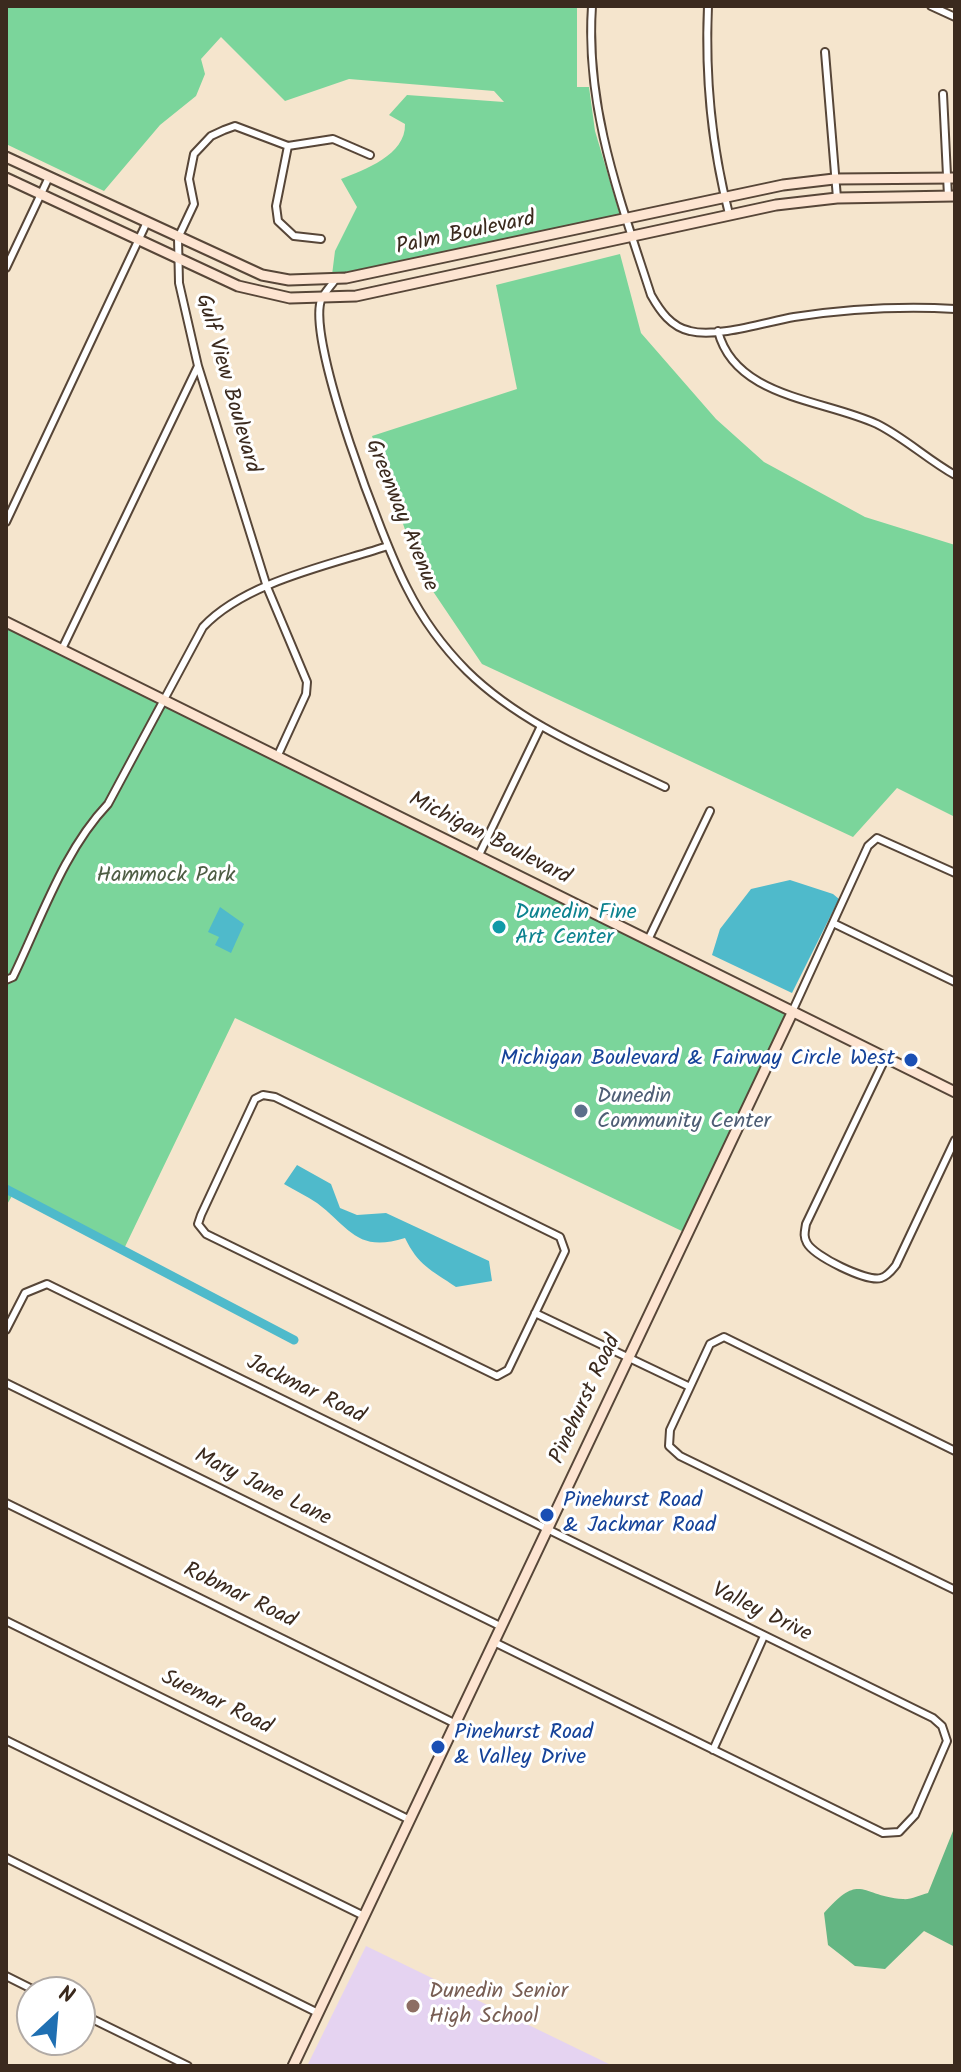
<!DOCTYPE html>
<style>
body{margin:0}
#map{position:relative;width:961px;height:2072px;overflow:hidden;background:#f5e5cd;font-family:Kalam,sans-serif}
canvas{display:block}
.frame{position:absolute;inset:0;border:8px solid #3b2a1e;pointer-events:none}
.north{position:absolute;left:16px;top:1976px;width:80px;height:80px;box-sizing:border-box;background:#fff;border:2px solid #b1aaa5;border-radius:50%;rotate:26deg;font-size:22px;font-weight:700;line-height:32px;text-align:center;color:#3b2a1e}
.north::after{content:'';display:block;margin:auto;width:28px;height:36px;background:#1f6fb2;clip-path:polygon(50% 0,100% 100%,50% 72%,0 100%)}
</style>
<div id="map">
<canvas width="961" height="2072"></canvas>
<div class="frame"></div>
<div class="north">N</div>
</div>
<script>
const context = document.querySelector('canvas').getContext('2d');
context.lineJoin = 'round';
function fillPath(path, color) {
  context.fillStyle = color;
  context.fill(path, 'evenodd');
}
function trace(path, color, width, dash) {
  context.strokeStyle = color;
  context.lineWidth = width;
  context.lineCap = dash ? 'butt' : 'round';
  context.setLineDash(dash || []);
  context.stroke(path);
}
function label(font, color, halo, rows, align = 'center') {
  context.font = font + ' Kalam,sans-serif';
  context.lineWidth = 6;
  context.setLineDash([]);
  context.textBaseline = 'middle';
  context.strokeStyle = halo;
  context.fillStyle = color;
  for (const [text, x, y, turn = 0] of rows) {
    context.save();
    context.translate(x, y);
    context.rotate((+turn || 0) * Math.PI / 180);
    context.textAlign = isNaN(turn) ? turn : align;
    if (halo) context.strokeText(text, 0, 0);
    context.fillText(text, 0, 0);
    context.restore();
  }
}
fillPath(new Path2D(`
 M366,1946L613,2066H307Z`), '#e5d3f1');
fillPath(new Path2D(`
 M6,6H577V87H589L595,131L620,215L332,275L335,251L357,207L341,179C364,170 406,155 405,124L389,115L407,95L504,102L494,91L349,79L285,101L221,37L201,59L205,74L196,96L160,125L104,191L6,144Z
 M620,254L641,333L716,419L764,462L865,517L955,545V817L897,788L853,837L482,664L420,572L372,436L517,389L496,285Z
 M6,623L792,1013L686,1233L235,1018L122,1253L12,1196L6,1206Z`), '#7bd59b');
fillPath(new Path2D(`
 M955,1826V1947L924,1931L885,1969L855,1966L828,1945L824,1913C861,1871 860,1896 903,1899C910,1900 920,1895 928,1893Z`), '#64b683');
fillPath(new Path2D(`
 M790,880L833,894L839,899L792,993L712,955L720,929L751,889Z
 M220,907L244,924L231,953L215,945L219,937L208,932Z
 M297,1165L331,1184L340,1208L357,1215L386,1213L489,1261L492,1281L456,1287C431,1270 418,1265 405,1238C357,1253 350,1228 317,1203C307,1196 294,1190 284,1184Z`), '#4fbacb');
trace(new Path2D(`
 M6,1189L294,1340`), '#4fbacb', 9);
const street = new Path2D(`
 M592,6C585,108 620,199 651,295C660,311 671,327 690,331C717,338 766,322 794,317C847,309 901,306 955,309
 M708,6C705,75 712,148 729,214
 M931,6L955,17
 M825,52L837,198
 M943,94L948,196
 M288,146L276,206L278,221L294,236L321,239
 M6,268L49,177
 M335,280C331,286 324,293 321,300C307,343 383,542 407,588C422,618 443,647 467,671C522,725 597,754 665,787
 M718,331C735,398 823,399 877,424C905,438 928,460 955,475
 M6,522L146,224
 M62,649L198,366
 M278,755L306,694L307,682L267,587L198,366L179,283L178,238L194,204L189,179L194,154L211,136L224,130L235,126L288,146L333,139L370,155
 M479,855L541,726
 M833,923L955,982
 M648,940L710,811
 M6,980L13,977C41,919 64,850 108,804L203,627C245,582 330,565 388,546
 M792,1012L868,846L877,838L955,873
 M885,1059L806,1224C805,1231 803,1236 807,1243C814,1256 866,1282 881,1278C888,1276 892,1270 896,1265L955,1140
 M263,1095L275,1097L560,1237L565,1251L508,1370L497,1376L206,1234L198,1224L201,1215L255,1099Z
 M535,1313L690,1387
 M6,1330L25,1293L47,1284L933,1718L942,1726L947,1741L915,1815L899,1832L883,1833L494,1642
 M6,1383L502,1627
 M955,1451L724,1337L710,1344L670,1430L669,1446L680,1456L955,1590
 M6,1503L456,1724
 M6,1621L410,1820
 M6,1740L364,1916
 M713,1750L764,1636
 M6,1858L318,2013
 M6,1976L38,1992
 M80,2013L188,2066`);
const secondary = new Path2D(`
 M6,157L262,275L289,280L346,278L783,185L834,179L955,178
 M6,178L238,286L290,298L356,296L776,205L837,198L955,196
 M6,622L955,1092
 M293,2066L792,1013`);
trace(street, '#574638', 10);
trace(secondary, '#574638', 13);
trace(street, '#fff', 6);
trace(secondary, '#fde4d1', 9);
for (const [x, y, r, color] of [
 [499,927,8,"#0f9aa8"],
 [911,1060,8,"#1a4fb4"],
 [581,1111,8,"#5c6f8a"],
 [547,1515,8,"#1a4fb4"],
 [438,1747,8,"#1a4fb4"],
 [413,2006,8,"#8d6e63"]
]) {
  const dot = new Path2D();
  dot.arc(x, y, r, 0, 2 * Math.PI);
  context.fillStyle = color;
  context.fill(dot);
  trace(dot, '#fff', 3);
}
label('22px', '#3b2a1e', '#fff', [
 ["Palm Boulevard",466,235,-12],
 ["Gulf View Boulevard",226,384,74],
 ["Greenway Avenue",400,516,68],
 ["Michigan Boulevard",489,840,27],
 ["Jackmar Road",305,1391,26],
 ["Pinehurst Road",587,1400,-65],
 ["Mary Jane Lane",262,1489,26],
 ["Robmar Road",239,1597,26],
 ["Valley Drive",761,1614,26],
 ["Suemar Road",216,1704,26]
]);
label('22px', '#4e5d44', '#fff', [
 ["Hammock Park",166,877]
]);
label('22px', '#0d838f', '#fff', [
 ["Dunedin Fine",515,914],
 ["Art Center",515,939]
], 'left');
label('22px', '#164399', '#fff', [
 ["Michigan Boulevard & Fairway Circle West",895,1060,"right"],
 ["Pinehurst Road",563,1502],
 ["& Jackmar Road",563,1527],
 ["Pinehurst Road",454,1734],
 ["& Valley Drive",454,1759]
], 'left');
label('22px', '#4e5e75', '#fff', [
 ["Dunedin",597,1098],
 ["Community Center",597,1123]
], 'left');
label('22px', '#785e54', '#fff', [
 ["Dunedin Senior",429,1993],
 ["High School",429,2018]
], 'left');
</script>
